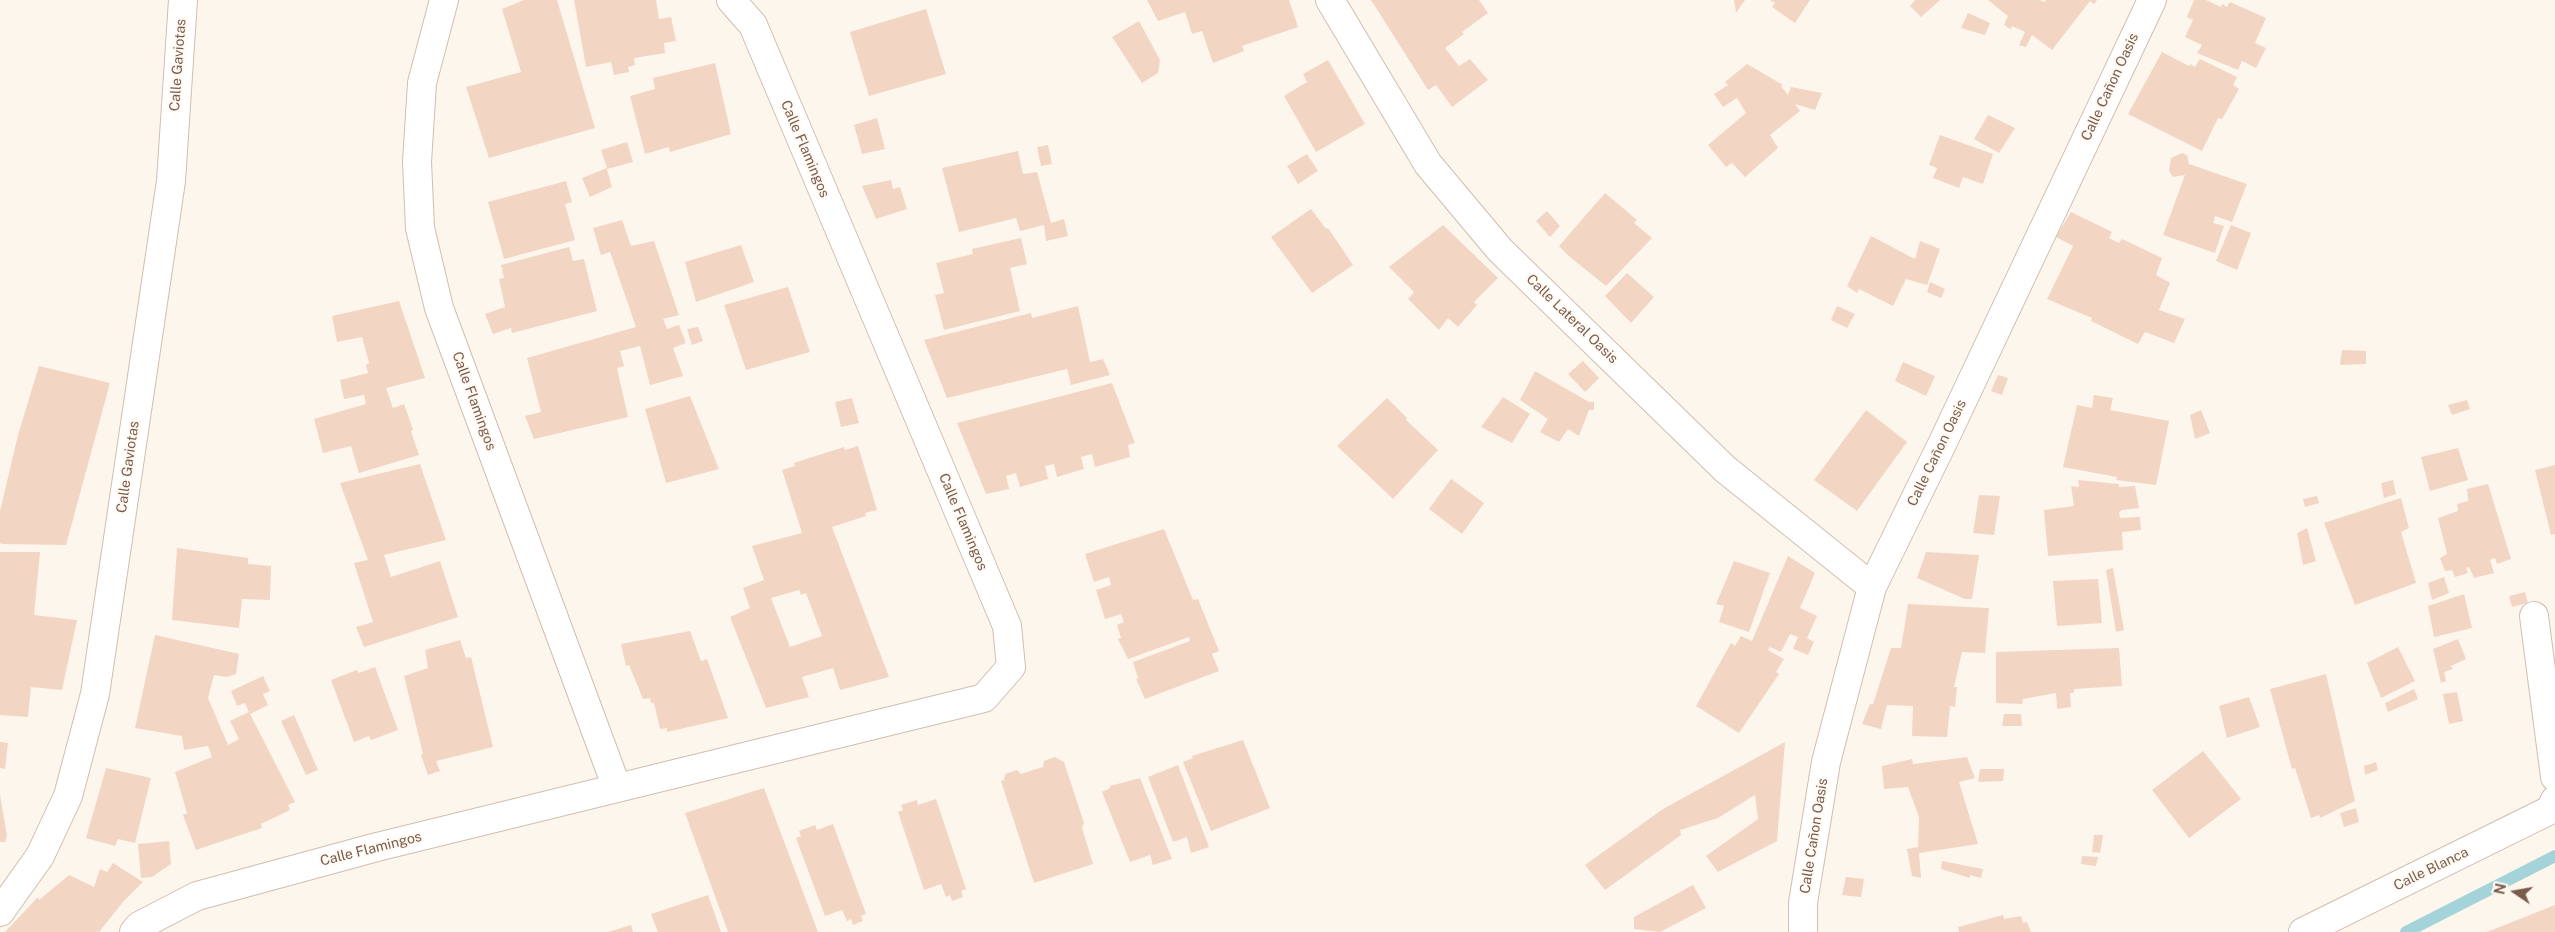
<!DOCTYPE html>
<meta charset="utf-8">
<style>
body{margin:0}
#map{position:relative;width:2555px;height:932px;overflow:hidden;background:#fdf6ec;font-family:"Public Sans",sans-serif}
canvas{display:block}
.north{position:absolute;left:2490px;top:867px;width:50px;height:50px;-webkit-text-stroke:4px #fffaf3;paint-order:stroke;rotate:282deg;font-size:14px;font-weight:700;line-height:20px;text-align:center;color:#7a5c4d}
.north::after{content:'';display:block;margin:auto;width:18px;height:22px;background:#7a5c4d;clip-path:polygon(50% 0,100% 100%,50% 72%,0 100%)}
</style>
<div id="map">
<canvas width="2555" height="932"></canvas>
<div class="north">N</div>
</div>
<script>
const context = document.querySelector('canvas').getContext('2d');
context.lineJoin = 'round';
function trace(path, color, width, dash) {
  context.strokeStyle = color;
  context.lineWidth = width;
  context.lineCap = dash ? 'butt' : 'round';
  context.setLineDash(dash || []);
  context.stroke(path);
}
function fillPath(path, color) {
  context.fillStyle = color;
  context.fill(path, 'evenodd');
}
function label(font, color, halo, rows, align = 'center') {
  context.font = font + ' "Public Sans",sans-serif';
  context.lineWidth = 4.5;
  context.setLineDash([]);
  context.textBaseline = 'middle';
  context.strokeStyle = halo;
  context.fillStyle = color;
  for (const [text, x, y, turn = 0] of rows) {
    context.save();
    context.translate(x, y);
    context.rotate((+turn || 0) * Math.PI / 180);
    context.textAlign = isNaN(turn) ? turn : align;
    if (halo) context.strokeText(text, 0, 0);
    context.fillText(text, 0, 0);
    context.restore();
  }
}
trace(new Path2D(`
 M2406,932L2555,856`), '#a5d3da', 12);
fillPath(new Path2D(`
 M524,0H557L595,128L489,158L466,87L521,72L502,9Z
 M574,0H656L659,19L671,17L676,41L664,43L665,53L634,58L635,65L628,67L629,72L614,75L611,62L586,67Z
 M1147,0H1289L1298,27L1242,46L1244,51L1213,63L1202,31L1192,34L1185,12L1158,21Z
 M1371,0H1479L1488,13L1462,32L1464,34L1445,48L1459,66L1470,59L1488,80L1452,107L1436,85L1428,90Z
 M1734,0H1745L1736,13Z
 M1770,0H1810L1795,23L1772,7L1775,3Z
 M1915,0H1940L1921,17L1910,6Z
 M1988,0H2040L2044,2L2046,0H2097L2094,4L2090,1L2052,50L2032,35L2026,47L2019,45L2025,32L2012,26L2011,29L2004,25L2008,16Z
 M2194,0H2206L2221,7L2222,4L2227,7L2230,2L2266,18L2255,43L2266,48L2256,68L2242,61L2238,70L2197,53L2202,45L2185,37L2193,20L2187,17Z
 M926,9L946,74L869,96L850,32Z
 M1968,13L1990,23L1985,35L1961,28Z
 M1139,21L1160,60L1158,73L1142,83L1112,37Z
 M2162,52L2189,66L2191,64L2195,67L2200,59L2237,77L2233,85L2239,89L2222,119L2218,118L2202,151L2128,114Z
 M1328,60L1365,124L1316,152L1284,96L1307,82L1303,74Z
 M715,63L731,134L670,152L669,147L645,154L630,96L655,89L653,78Z
 M1747,64L1783,85L1781,86L1788,95L1791,87L1822,93L1815,110L1795,104L1800,111L1770,135L1778,148L1745,177L1732,163L1726,167L1708,145L1746,113L1737,98L1723,107L1714,94L1728,85L1725,82Z
 M1988,115L2015,128L1999,153L1974,139Z
 M877,118L885,149L862,154L854,125Z
 M1940,135L1993,154L1983,184L1963,177L1959,188L1933,178L1937,168L1929,165Z
 M627,142L633,162L607,169L612,187L590,197L582,178L607,168L601,150Z
 M1048,145L1052,164L1041,166L1037,147Z
 M1018,151L1023,174L1037,172L1051,223L1064,219L1068,236L1046,241L1044,225L1020,231L1016,218L959,232L942,168Z
 M2182,153L2187,155L2189,164L2247,184L2232,222L2215,216L2213,223L2224,226L2215,253L2163,235L2185,175L2173,177L2169,171L2171,158Z
 M1307,154L1318,171L1298,184L1287,166Z
 M891,180L893,189L900,187L907,209L876,219L862,186Z
 M566,181L572,202L565,204L575,240L504,259L488,202Z
 M1605,193L1637,220L1634,223L1652,238L1606,286L1570,257L1559,246Z
 M1311,209L1326,229L1328,228L1353,265L1312,293L1271,237Z
 M1547,211L1560,226L1550,237L1536,221Z
 M2071,212L2112,232L2109,238L2119,243L2122,239L2162,258L2156,275L2170,283L2159,310L2185,319L2174,343L2145,332L2138,344L2091,321L2092,318L2047,299L2073,246L2056,237Z
 M622,220L631,246L654,241L679,315L663,319L667,329L679,325L686,343L673,348L683,376L650,385L640,346L620,351L624,366L617,368L628,417L534,439L525,416L541,412L527,358L636,327L610,252L601,255L593,228Z
 M1443,225L1498,278L1474,302L1477,305L1458,327L1448,318L1439,330L1408,299L1414,292L1389,267Z
 M2231,225L2251,233L2237,270L2216,261Z
 M1871,236L1915,259L1920,241L1940,249L1927,285L1906,279L1893,306L1859,289L1857,293L1847,286Z
 M1021,238L1027,264L1010,268L1020,311L944,330L935,295L944,293L936,263L973,254L972,249Z
 M741,245L754,282L696,302L685,262Z
 M569,247L573,261L584,259L597,311L512,333L511,328L493,334L485,314L505,307L499,279L504,278L501,265Z
 M1627,273L1654,297L1631,323L1605,296Z
 M1930,282L1945,289L1941,298L1927,292Z
 M788,287L810,352L746,370L724,305Z
 M399,301L425,378L386,388L393,408L404,404L413,430L411,431L419,455L359,473L351,446L323,453L314,419L366,404L364,395L344,399L340,380L368,373L366,365L369,363L362,337L337,342L332,316Z
 M1078,306L1090,362L1103,359L1110,375L1071,385L1067,369L947,398L924,340L1031,313L1032,318Z
 M1837,306L1855,314L1847,328L1831,320Z
 M698,327L703,341L692,345L687,329Z
 M2342,350L2366,351V364L2340,365Z
 M1583,361L1599,378L1585,392L1568,374Z
 M1903,362L1935,376L1926,396L1895,381Z
 M39,366L110,383L66,545L2,544L0,543V511L18,435Z
 M1535,371L1589,402H1594V410H1589L1579,436L1568,429L1559,442L1540,432L1548,419L1520,400Z
 M1998,375L2008,378L2002,395L1991,391Z
 M1112,383L1135,443L1128,445L1130,457L1095,467L1092,454L1081,457L1084,469L1057,477L1054,464L1045,466L1048,479L1020,487L1016,473L1006,476L1009,489L986,494L957,423Z
 M2094,395L2113,398L2110,410L2169,421L2156,485L2116,480L2117,477L2063,467L2077,405L2092,408Z
 M690,396L719,469L666,483L645,409Z
 M1503,397L1530,414L1512,443L1481,427Z
 M852,398L859,423L841,427L835,402Z
 M1387,398L1407,418L1406,420L1438,450L1393,499L1337,446Z
 M2467,400L2470,409L2452,415L2448,405Z
 M1866,410L1907,442L1857,511L1814,480Z
 M2201,410L2210,433L2195,439L2190,415Z
 M858,446L877,510L865,513L866,516L832,527L889,677L840,690L833,668L802,677L809,697L766,708L730,617L750,608L743,588L764,580L752,546L802,533L782,470L795,466L794,463L844,447L845,450ZM799,590L801,595L806,593L822,636L790,647L771,598Z
 M2458,448L2468,480L2430,491L2421,457Z
 M420,464L446,540L384,555L391,577L440,561L458,617L364,647L356,627L373,622L354,563L368,560L340,483Z
 M2555,465V534L2551,535L2535,470Z
 M1451,479L1484,503L1462,534L1429,509Z
 M2078,480L2119,484V487L2135,486L2139,508L2122,510L2119,513L2120,518L2140,517L2141,530L2122,532L2123,550L2048,556L2044,510L2074,506L2071,486L2079,487Z
 M2393,480L2396,494L2384,498L2381,483Z
 M2488,484L2511,559L2497,564L2495,558L2490,560L2494,573L2474,578L2469,567L2466,568L2468,573L2455,577L2452,570L2445,571L2440,558L2447,554L2438,518L2458,511L2457,504L2468,501L2467,489Z
 M1979,495L2000,496L1994,535L1973,533Z
 M2317,496L2319,503L2305,507L2303,499Z
 M2401,498L2409,528L2401,532L2416,583L2355,605L2324,523Z
 M2307,528L2316,561L2303,565L2297,533Z
 M1164,529L1193,600L1198,599L1219,651L1212,654L1219,671L1145,699L1136,679L1138,678L1133,662L1190,641L1189,637L1128,659L1118,639L1121,638L1117,625L1124,622L1121,614L1105,619L1096,590L1111,585L1109,577L1094,582L1085,554Z
 M177,548L248,558V564L271,566L270,600L242,599L239,628L172,620Z
 M0,552H40L34,615L77,620L62,690L31,687L28,717L0,715Z
 M1926,552L1979,555L1972,599H1965L1917,578Z
 M1788,556L1815,573L1800,608L1817,616L1807,638L1814,642L1808,655L1793,649L1798,637L1790,634L1781,652L1770,647L1768,650L1784,659L1776,672L1779,674L1739,733L1696,706L1731,643L1735,646L1741,636L1752,641Z
 M1734,561L1770,573L1749,632L1719,622L1724,606L1716,604Z
 M2113,568L2124,630L2116,632L2106,570Z
 M2444,577L2449,593L2432,600L2428,583Z
 M2098,579L2102,623L2057,626L2053,581Z
 M2525,592L2528,603L2512,607L2509,596Z
 M2464,594L2472,628L2434,637L2428,606Z
 M1908,604L1989,608L1985,653L1962,652L1954,687H1957L1955,707L1950,706L1947,737L1912,736L1913,706L1887,705L1881,729L1862,724L1870,704H1873L1891,648H1901Z
 M690,631L701,661L707,659L728,718L667,732V728L660,729L654,703H651L650,698L643,699L629,665L626,666L621,644Z
 M155,635L239,654L236,674L227,677L214,675L208,698L228,745L239,739L230,721L249,712L245,703L237,706L231,691L263,676L270,691L263,694L268,705L250,714L295,802L288,805L290,810L261,824L262,828L196,850L183,815L187,813L175,772L212,757L208,746L184,750L182,736L135,728Z
 M2458,639L2466,659L2451,666L2453,669L2444,672L2446,681L2441,683L2433,649Z
 M460,640L466,658L471,657L493,747L436,761L440,771L428,775L421,755L423,754L404,676L428,668L425,650Z
 M2398,647L2415,681L2381,698L2367,663Z
 M2119,648L2122,686L2074,689V693H2070L2071,707L2057,709L2056,693L2023,699L2022,704L1996,703V652Z
 M375,667L398,730L371,740L369,736L354,742L331,680L357,670L359,673Z
 M2326,674L2355,801L2320,818L2319,815L2311,818L2295,768L2292,769L2270,689Z
 M2414,689L2418,699L2388,712L2385,703Z
 M2457,692L2463,721L2449,724L2443,694Z
 M2249,697L2260,727L2227,738L2219,706Z
 M2004,714H2021L2022,726H2002Z
 M294,715L318,770L306,775L281,721Z
 M1243,740L1270,808L1211,831L1183,762L1193,758L1192,756Z
 M0,742L8,743L5,769L0,768Z
 M1785,742L1777,841L1718,872L1706,856L1758,819L1755,795L1718,818L1680,830L1681,835L1605,890L1585,865L1663,809Z
 M2203,751L2241,799L2189,838L2152,790Z
 M1055,757L1064,762L1084,823L1082,828L1093,864L1034,883L1001,781L1004,780L1005,774L1017,770L1021,774L1043,767L1044,761Z
 M1967,757L1975,778L1959,782L1978,844L1919,853L1921,878L1912,876L1907,849L1918,847L1919,817L1908,787L1884,789L1882,766L1912,759L1913,764Z
 M2376,762L2378,770L2365,775L2364,766Z
 M1178,765L1209,847L1191,853L1187,837L1173,842L1148,777Z
 M106,768L151,778L135,843L118,839L115,846L86,838Z
 M1980,769H2004L2003,781L1978,782Z
 M1140,778L1172,859L1153,865L1150,855L1130,862L1102,792L1110,788V786Z
 M764,788L818,932H728L685,813Z
 M0,795L7,836L5,842H0Z
 M936,799L966,889L961,891L963,897L952,901L950,895L946,897L941,884L924,890L898,812L903,810L901,805L917,800L918,805Z
 M2356,808L2359,822L2344,827L2340,813Z
 M833,824L866,914L861,916L863,921L853,925L851,919L847,921L842,910L825,916L796,838L801,836L799,831L815,825L817,830Z
 M2094,835H2103L2100,853L2092,852Z
 M169,841L171,864L152,877L141,878L138,844Z
 M2082,856L2098,857L2096,866L2081,864Z
 M1942,861L1983,869L1981,878L1970,875V878L1941,869Z
 M113,863L143,882L123,902L99,932H5L38,897L39,900L69,875L94,887L100,869L107,872Z
 M1846,877L1864,879L1861,897L1842,895Z
 M1693,885L1706,908L1660,932L1634,929V917Z
 M708,895L721,932H658L651,914Z
 M2555,905V932H2487Z
 M2003,915L2004,919L2021,916L2023,923L2027,922L2031,932H1959L1958,927Z
 M631,925L633,932H608Z`), '#f3d5c3');
const minor = new Path2D(`
 M444,0L422,83L417,162L420,228L439,308L617,788
 M1330,0L1428,164L1500,250L1725,469L1872,587
 M2534,616L2555,777
 M0,912L40,856L68,796L95,694L171,181L183,0
 M134,932L139,926L197,896L377,847L984,698L1011,667L1007,626L753,25L731,0
 M1803,932V903L1826,762L1872,587L1943,442L2152,0
 M2303,932L2550,810L2555,800`);
trace(minor, '#d1beb0', 30);
trace(minor, '#fff', 28);
label('14px', '#7a5c4d', '#fffaf3', [
 ["Calle Gaviotas",178,65,-86],
 ["Calle Cañon Oasis",2110,87,-65],
 ["Calle Flamingos",805,149,67],
 ["Calle Lateral Oasis",1572,319,44],
 ["Calle Flamingos",474,401,70],
 ["Calle Cañon Oasis",1937,453,-64],
 ["Calle Gaviotas",128,467,-82],
 ["Calle Flamingos",963,522,67],
 ["Calle Cañon Oasis",1814,836,-81],
 ["Calle Flamingos",371,849,-14],
 ["Calle Blanca",2431,869,-26]
]);
</script>
